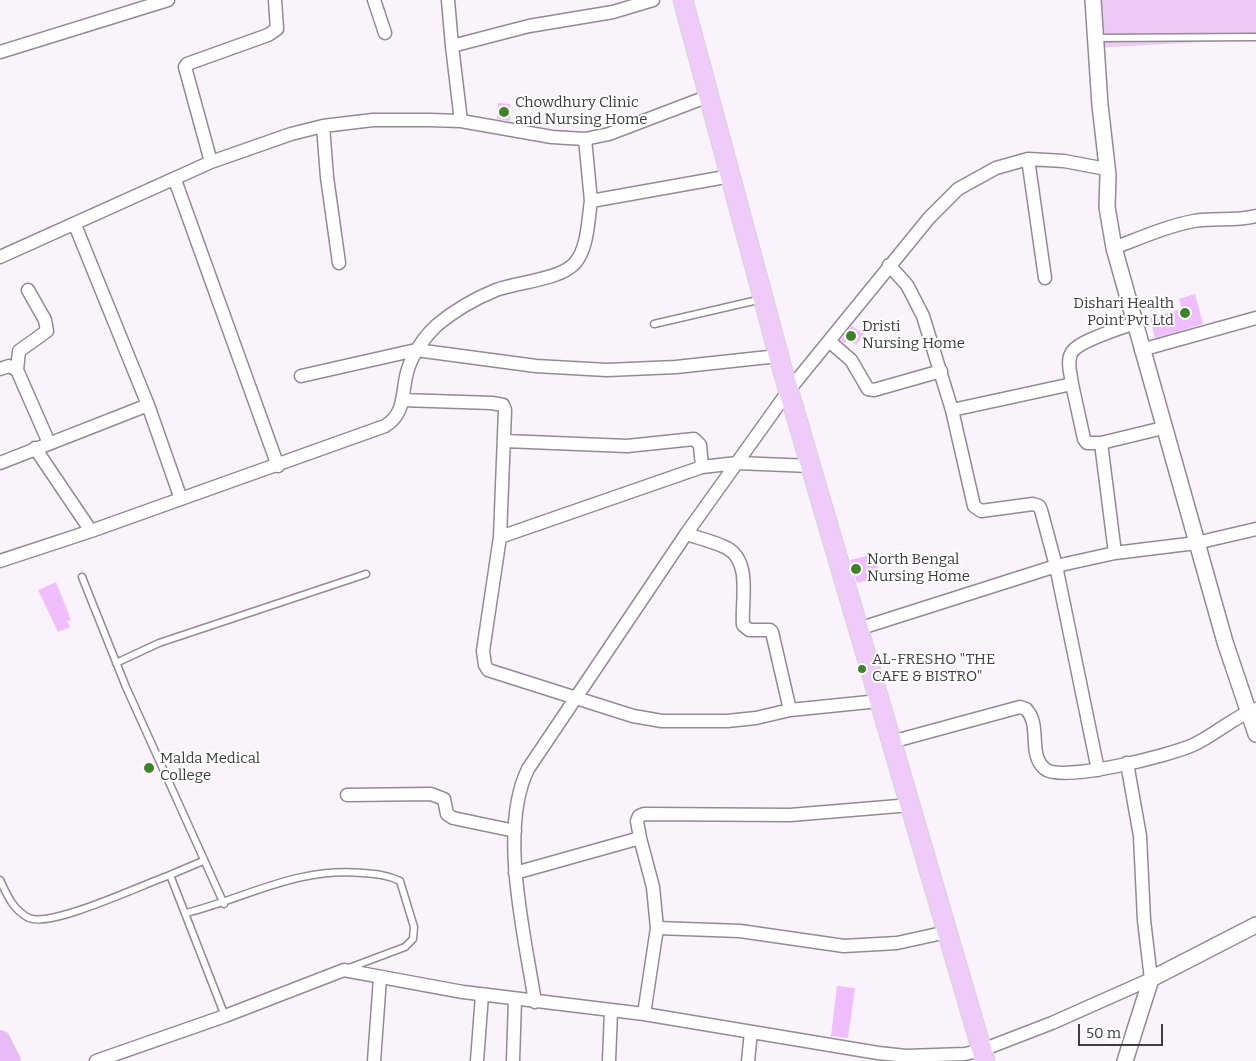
<!DOCTYPE html>
<style>
body{margin:0}
#map{position:relative;width:1256px;height:1061px;overflow:hidden;background:#faf3fc;font-family:Bitter,serif}
canvas{display:block}
.scale{position:absolute;left:1078px;top:1024px;width:85px;height:22px;box-sizing:border-box;border:2px solid #3e3c3f;border-top:0;padding-left:6px;font-size:15px;line-height:18px;white-space:nowrap;color:#3e3c3f;-webkit-text-stroke:4px #fff;paint-order:stroke}
</style>
<div id="map">
<canvas width="1256" height="1061"></canvas>
<div class="scale">50 m</div>
</div>
<script>
const context = document.querySelector('canvas').getContext('2d');
context.lineJoin = 'round';
function fillPath(path, color) {
  context.fillStyle = color;
  context.fill(path, 'evenodd');
}
function trace(path, color, width, dash) {
  context.strokeStyle = color;
  context.lineWidth = width;
  context.lineCap = dash ? 'butt' : 'round';
  context.setLineDash(dash || []);
  context.stroke(path);
}
function label(font, color, halo, rows, align = 'center') {
  context.font = font + ' Bitter,serif';
  context.lineWidth = 4;
  context.setLineDash([]);
  context.textBaseline = 'middle';
  context.strokeStyle = halo;
  context.fillStyle = color;
  for (const [text, x, y, turn = 0] of rows) {
    context.save();
    context.translate(x, y);
    context.rotate((+turn || 0) * Math.PI / 180);
    context.textAlign = isNaN(turn) ? turn : align;
    if (halo) context.strokeText(text, 0, 0);
    context.fillText(text, 0, 0);
    context.restore();
  }
}
fillPath(new Path2D(`
 M1093,0H1256V39L1093,48Z`), '#edc9f6');
fillPath(new Path2D(`
 M498,103L510,104V121L497,119Z
 M1195,294L1203,324L1155,338L1150,318L1182,309L1179,299Z
 M852,326L864,334L856,345L848,339L844,343L840,340Z
 M874,554L880,577L857,583L850,560Z
 M56,582L71,620L67,621L70,627L58,632L38,590Z
 M837,986L855,988L848,1038L831,1036Z`), '#f0bdfe');
const service = new Path2D(`
 M1095,38L1256,37
 M654,324L762,299
 M82,577L126,687L224,904
 M116,663L159,643L366,574
 M170,875L203,861
 M0,880C7,895 13,910 29,918C51,928 144,884 170,875L225,1016
 M186,913C249,897 296,867 363,873C376,874 388,875 400,881L414,927L413,939L405,947L349,968`);
const minor = new Path2D(`
 M374,0L385,33
 M448,0L452,46L529,26L613,12L653,0
 M452,46L461,121
 M0,52L168,0
 M323,126L327,177L339,263
 M585,139L591,201
 M1028,159L1045,278
 M211,162L185,67L187,64L268,35L277,29L275,0
 M175,180L278,466
 M1114,248C1140,238 1167,226 1194,221C1216,217 1233,222 1256,216
 M0,257L211,162L291,134L323,126L373,120H429L461,121L552,137L585,139L609,134L709,96
 M889,265L907,285L923,316L952,410L974,506L981,511L1033,504L1039,506L1041,510L1056,566L1098,770
 M829,341L851,360L868,389L874,390L941,371
 M1141,350L1256,318
 M0,369L9,366L17,370L49,443
 M17,370L19,351L47,331L45,320L28,290
 M301,376L416,350L536,366L607,370L676,367L778,356
 M1072,384L1084,439L1087,443H1101L1163,428
 M402,400L492,403L503,405L505,410L500,537L483,651L485,665L488,670L633,716L662,721H727L756,718L790,710L772,632L770,630H749L743,625C741,601 752,562 727,548C715,542 699,538 686,534
 M148,405L181,499
 M952,410L1072,384C1071,374 1066,361 1072,352C1080,340 1120,329 1134,323
 M505,441L627,446L694,439L700,445L702,467
 M1101,443L1115,553
 M0,463L148,405L75,225
 M91,531L385,426C407,413 401,390 408,369C413,353 425,336 437,325C455,310 474,299 496,290C517,282 560,280 575,263C588,248 588,220 591,201L731,176
 M500,537L702,467L737,463L811,466
 M0,561L91,531L35,448
 M858,629L1056,566L1115,553L1196,543L1256,529
 M790,710L879,701
 M891,742L1020,707L1026,709C1042,726 1027,754 1045,769C1062,783 1171,755 1193,745C1215,735 1233,717 1256,709
 M347,795L431,794L444,799L447,814L453,818L515,831
 M640,838L637,821L639,816L644,814L790,815L911,805
 M515,873L640,838L653,887L657,928L644,1014
 M657,928L740,931L844,946L897,943L947,932
 M535,1002C525,936 498,830 528,769L686,534L789,390L929,218L958,189L996,168L1028,159L1064,161L1101,168
 M96,1061L225,1016L344,970L463,992L644,1014L878,1053L906,1056L965,1054L982,1050L1052,1023L1151,979L1144,920L1140,836L1127,763
 M374,1061L380,978
 M477,1061L482,995
 M513,1061L515,999
 M609,1061L611,1011
 M748,1061L751,1032`);
const tertiary = new Path2D(`
 M1093,0L1100,105L1108,175L1107,207L1114,248L1225,642L1256,734
 M1125,1061L1151,979L1256,925`);
const primary = new Path2D(`
 M683,0L782,368L985,1061`);
const trunk = new Path2D(`
 M0,1041L10,1061`);
trace(service, '#928b93', 9);
trace(minor, '#928b93', 15);
trace(tertiary, '#928b93', 18);
trace(primary, '#d5d4d5', 21);
trace(trunk, '#d5d4d5', 22);
trace(service, '#fff', 6);
trace(minor, '#fff', 12);
trace(tertiary, '#fff', 15);
trace(primary, '#efcbfa', 19);
trace(trunk, '#eabaf8', 20);
for (const [x, y, r, color] of [
 [504,112,6,"#3e8327"],
 [1185,313,6,"#3e8327"],
 [851,336,6,"#3e8327"],
 [856,569,6,"#3e8327"],
 [862,669,5,"#3e8327"],
 [149,768,6,"#3e8327"]
]) {
  const dot = new Path2D();
  dot.arc(x, y, r, 0, 2 * Math.PI);
  context.fillStyle = color;
  context.fill(dot);
  trace(dot, '#fff', 2);
}
label('15px', '#3e3c3f', '#fff', [
 ["Chowdhury Clinic",515,103],
 ["and Nursing Home",515,120],
 ["Dishari Health",1174,304,"right"],
 ["Point Pvt Ltd",1174,321,"right"],
 ["Dristi",862,327],
 ["Nursing Home",862,344],
 ["North Bengal",867,560],
 ["Nursing Home",867,577],
 ["AL-FRESHO \"THE",872,660],
 ["CAFE & BISTRO\"",872,677],
 ["Malda Medical",160,759],
 ["College",160,776]
], 'left');
</script>
